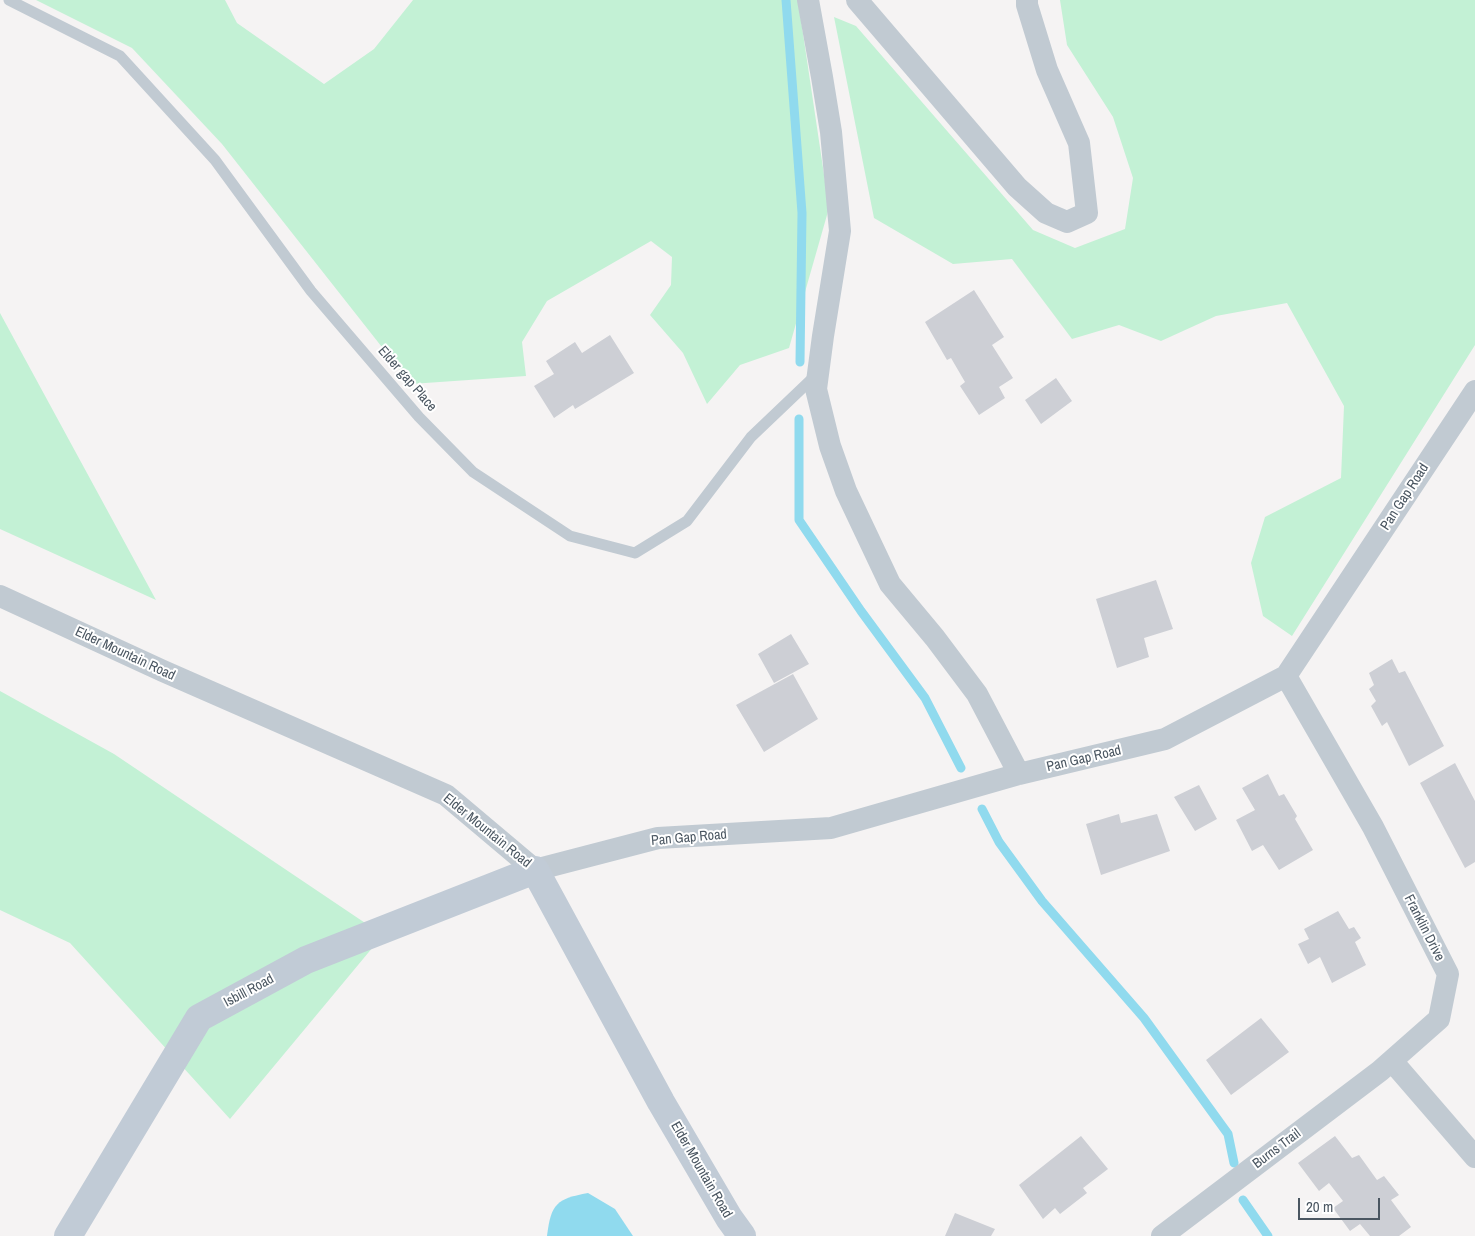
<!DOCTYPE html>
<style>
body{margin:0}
#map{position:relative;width:1475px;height:1236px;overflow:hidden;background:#f5f3f3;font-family:"Archivo Narrow",sans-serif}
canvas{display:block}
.scale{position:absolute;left:1298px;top:1198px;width:82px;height:22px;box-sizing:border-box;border:2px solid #4a5661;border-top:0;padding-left:6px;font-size:15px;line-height:18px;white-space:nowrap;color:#4a5661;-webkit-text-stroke:4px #fff;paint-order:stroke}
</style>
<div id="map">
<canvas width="1475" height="1236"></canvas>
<div class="scale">20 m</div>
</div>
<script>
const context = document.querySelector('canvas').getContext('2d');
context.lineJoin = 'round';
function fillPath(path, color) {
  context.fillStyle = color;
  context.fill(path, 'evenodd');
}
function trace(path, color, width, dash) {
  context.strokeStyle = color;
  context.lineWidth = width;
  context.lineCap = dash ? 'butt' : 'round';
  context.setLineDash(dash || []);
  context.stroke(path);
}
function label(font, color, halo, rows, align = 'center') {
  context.font = font + ' "Archivo Narrow",sans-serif';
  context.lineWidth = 4;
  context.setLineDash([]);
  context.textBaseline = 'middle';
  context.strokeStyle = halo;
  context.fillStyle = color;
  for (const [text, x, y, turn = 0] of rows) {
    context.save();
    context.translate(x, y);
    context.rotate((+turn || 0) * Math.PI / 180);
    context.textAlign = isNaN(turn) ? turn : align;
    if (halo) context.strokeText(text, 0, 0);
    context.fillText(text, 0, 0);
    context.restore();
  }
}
fillPath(new Path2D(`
 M36,0H225L237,23L324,84L374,49L413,0H798L829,208L789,348L740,365L707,404L683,353L650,315L671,285L672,257L651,241L547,301L522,342L526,376L411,384L222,144L132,48Z
 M1060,0H1475V345L1292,636L1263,616L1251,563L1265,517L1341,478L1344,406L1287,303L1216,316L1161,341L1119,325L1072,339L1012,259L953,264L874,218L834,17L856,26L1033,230L1075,248L1125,229L1133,178L1113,117L1067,45Z
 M0,313L156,600L0,529Z
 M0,691L114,754L383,935L230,1119L70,943L0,910Z`), '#c3f1d5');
fillPath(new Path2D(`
 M588,1193L615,1209L633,1236H547C551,1203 557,1199 588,1193Z`), '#90daee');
trace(new Path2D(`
 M786,0L802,213L800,362
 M799,419V520L861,611L925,698L961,768
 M982,809L999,842L1042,901L1144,1018L1228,1134L1234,1163
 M1243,1200L1268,1236`), '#90daee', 9);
fillPath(new Path2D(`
 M974,290L1004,337L992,345L1013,378L999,387L1005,398L979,415L960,386L965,382L951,358L947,360L925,322Z
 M610,335L634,373L575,409L573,405L554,418L534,386L554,374L546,361L575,342L582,353Z
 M1056,378L1072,401L1041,424L1025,400Z
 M1156,580L1173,629L1144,638L1149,657L1117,668L1096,599Z
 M791,634L809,664L774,683L758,654Z
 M1392,659L1399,673L1405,671L1444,746L1409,766L1387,722L1382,726L1371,706L1376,701L1369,689L1374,685L1369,673Z
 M793,674L818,719L764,752L736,705Z
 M1455,763L1475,801V862L1465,868L1420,783Z
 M1268,774L1279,796L1284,794L1297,816L1295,819L1313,850L1279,870L1263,845L1252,851L1236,820L1255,810L1242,788Z
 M1199,785L1217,819L1195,831L1174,797Z
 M1119,814L1121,823L1157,814L1170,851L1101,875L1086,824Z
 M1338,911L1349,929L1354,927L1361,938L1355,942L1366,965L1332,983L1320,957L1308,964L1298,944L1309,939L1304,929Z
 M1261,1018L1289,1052L1231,1095L1206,1060Z
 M1081,1136L1108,1169L1083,1188L1087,1193L1060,1214L1055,1208L1043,1219L1019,1185Z
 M1335,1136L1352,1158L1359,1155L1377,1180L1384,1176L1399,1195L1391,1200L1411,1227L1399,1236H1370L1360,1224L1350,1231L1333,1208L1343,1201L1329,1183L1319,1191L1298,1163Z
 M955,1213L995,1229L991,1236H945Z`), '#cdcfd5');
trace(new Path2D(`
 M9,0L120,56L215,160L311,291L419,417L473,472L570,536L635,553L687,521L751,437L815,376`), '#c1cad2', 11);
trace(new Path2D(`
 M808,0L822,77L831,132L840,231L823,336L816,389L830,446L846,491L890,584L935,638L977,694L1019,774
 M857,0L1017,187L1046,213L1067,222L1087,213L1079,143L1047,70L1027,5V0
 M0,596L163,671L446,795L535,870L658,838L831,828L1019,774L1165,739L1286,676L1475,391
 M1392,1061L1475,1157
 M1162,1236L1380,1071L1439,1019L1448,974L1373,827L1286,676`), '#c1cad2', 22);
trace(new Path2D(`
 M68,1236L199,1018L306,960L535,870L661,1102L729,1218L742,1236`), '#c1cbd6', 28);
label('14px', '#4a5661', '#fff', [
 ["Elder gap Place",407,379,49],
 ["Pan Gap Road",1405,497,-57],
 ["Elder Mountain Road",125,654,25],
 ["Pan Gap Road",1084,759,-13],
 ["Elder Mountain Road",487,831,39],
 ["Pan Gap Road",689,838,-5],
 ["Franklin Drive",1424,928,63],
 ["Isbill Road",249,991,-28],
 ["Burns Trail",1277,1149,-37],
 ["Elder Mountain Road",701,1170,60]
]);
</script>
